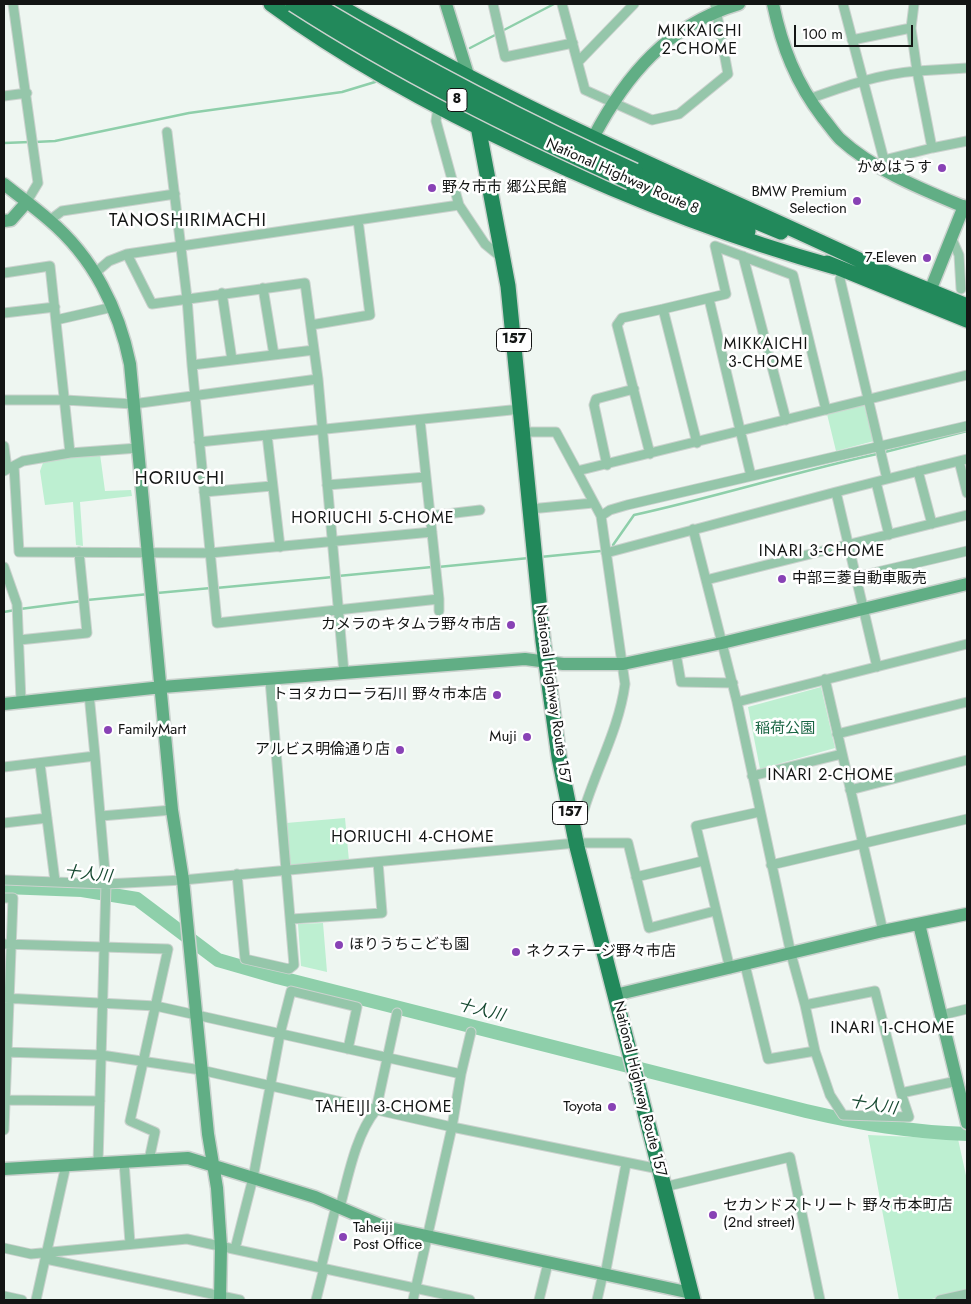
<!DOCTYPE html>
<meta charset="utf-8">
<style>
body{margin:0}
#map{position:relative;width:971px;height:1304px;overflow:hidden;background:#eef6f1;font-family:Jost,sans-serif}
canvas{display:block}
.frame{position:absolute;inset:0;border:5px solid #131514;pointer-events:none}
.scale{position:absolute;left:794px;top:25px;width:119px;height:22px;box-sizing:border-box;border:2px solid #131514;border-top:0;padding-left:6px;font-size:15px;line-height:18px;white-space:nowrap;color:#131514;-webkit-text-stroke:4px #fff;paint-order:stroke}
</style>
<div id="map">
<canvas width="971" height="1304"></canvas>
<div class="frame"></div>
<div class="scale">100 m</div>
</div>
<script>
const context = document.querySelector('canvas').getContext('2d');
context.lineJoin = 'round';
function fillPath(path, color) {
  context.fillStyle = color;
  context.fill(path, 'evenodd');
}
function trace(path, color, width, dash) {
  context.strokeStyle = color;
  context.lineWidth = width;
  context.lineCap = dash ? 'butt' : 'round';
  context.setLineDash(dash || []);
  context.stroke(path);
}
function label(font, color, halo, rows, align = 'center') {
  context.font = font + ' Jost,"Noto Sans JP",sans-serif';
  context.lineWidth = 5;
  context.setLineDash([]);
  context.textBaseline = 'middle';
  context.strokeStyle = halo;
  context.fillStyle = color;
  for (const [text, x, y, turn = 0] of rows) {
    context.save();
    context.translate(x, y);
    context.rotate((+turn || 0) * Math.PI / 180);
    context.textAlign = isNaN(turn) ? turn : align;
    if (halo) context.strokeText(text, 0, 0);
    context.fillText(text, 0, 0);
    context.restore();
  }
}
fillPath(new Path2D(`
 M864,405L874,441L836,451L827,414Z
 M100,454L105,491L131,490L132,496L80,502L83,546L76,545L73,502L45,505L40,471L44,460Z
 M821,687L835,748L760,769L748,707Z
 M345,818L349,861L290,867L286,823Z
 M323,923L327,972L301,966L298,924Z
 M868,1135L958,1139L967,1180V1291L927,1300H899Z`), '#bdefd1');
trace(new Path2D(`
 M502,31L554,4
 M470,48L497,34
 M35,142L55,141L189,113L342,92L375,82
 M4,143L30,142
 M885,452L967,431
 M613,545L634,515C716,497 795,472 877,454
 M540,557L601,551
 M438,567L529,558
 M338,576L432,567
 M216,588L333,577
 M157,593L211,588
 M87,600L149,594
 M20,609L82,601
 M4,612L15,610`), '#8ecfaa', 2.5);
trace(new Path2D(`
 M4,887L82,890L137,899L218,960L277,977L806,1111C862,1124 910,1132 967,1134`), '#8ecfaa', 14);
const street = new Path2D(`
 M13,4L38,183L26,203
 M493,4L505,57L573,43
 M562,4L585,90L652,120L679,114L728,74L715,4
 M843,4L884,160L885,171
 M914,4L911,28L917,71L967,68
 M852,40L911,28
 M578,62L634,4
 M4,96L27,93
 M809,99C845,86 879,74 917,71L932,148L967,141
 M438,107L436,121L459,205
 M167,132L187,298L192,365L217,623L439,599V611
 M884,160L932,148
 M50,220L62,211L175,194
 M951,237L959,255L961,289
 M127,254L152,304L305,283L318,379L344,673
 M743,256L786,420
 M843,270L840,279L887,479L836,492L877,667
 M4,273L50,266L70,453L138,448
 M95,273L109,261L127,254L459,205L485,244L502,258
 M263,288L274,355
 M222,293L232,360
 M709,299L751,476
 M4,313L55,307
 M56,320L113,307
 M311,325L370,315L358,220
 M192,365L314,350
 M4,400H65L133,404L318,379
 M420,420L439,599
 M523,432H556L577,471L967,375
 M267,435L280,547
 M199,442L521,409
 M697,443L663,309L726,294L715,246L793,275L826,410
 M4,446L7,469
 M650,454L617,325L622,318L663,309
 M959,461L967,493
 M607,465L594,405L596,399L634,389
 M14,466L19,552L210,553L432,532
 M4,471L23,461L70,453
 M918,471L932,524
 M887,479L967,459
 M876,482L889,535
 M327,485L426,477
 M204,492L272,486
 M530,509L593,503
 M430,516L480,510
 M601,516L610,510L627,505L967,426
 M693,529L737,702L791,954L805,1005
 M606,553L836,492
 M4,567L17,604L21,701
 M856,577L967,551
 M706,580L967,515
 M19,640L87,633L79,552
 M676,654L681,682L733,683
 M825,679L883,931
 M89,694L95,756
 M737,702L967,644
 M837,734L967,702
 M40,764L55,881
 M4,767L95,756L106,884L98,1163
 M752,776L842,754
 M850,790L967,760
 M570,815L583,813C596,769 619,729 625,684L601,516L577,471
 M101,816L172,810
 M4,823L47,818
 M771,865L967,819
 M237,874L245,959L289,969L294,965L270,680
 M636,877L703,861
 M4,880L106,884L183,880L576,843H628L649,928L715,911
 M4,898H13L4,1130
 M292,919L382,913L378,862
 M4,944L168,949L130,1121L155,1132L149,1160
 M745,965L768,1059L815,1051L805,1005L875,991L901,1093L957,1081
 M730,969L696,826L759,812
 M4,998L156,1006L461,1074L452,1127L413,1300
 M942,1015L967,1009
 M815,1051L830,1095L843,1115L909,1117L901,1093
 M4,1052L101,1055L201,1070L452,1127L659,1169
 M461,1074L471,1032
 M4,1100L100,1101
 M124,1162L130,1243
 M664,1187L790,1157L820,1300
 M340,1207C348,1177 356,1134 376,1110L397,1013
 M4,1248L31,1254L187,1239L470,1300
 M235,1249L253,1178L280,1034L291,991L357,1007L348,1049
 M46,1259L240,1300
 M321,1268L336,1206
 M605,1275L626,1164
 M4,1296L22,1300
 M36,1300L66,1165
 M316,1300L324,1268
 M539,1300L548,1263
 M597,1300L603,1274
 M940,1300L967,1294`);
const secondary = new Path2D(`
 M446,4L469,78
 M773,4C782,47 796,83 823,118C829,125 834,133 840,139C875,171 924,190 967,208
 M593,138C626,75 668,25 739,4
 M4,184C19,196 34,207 49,220C93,257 119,309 130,364L172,810L183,880L208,1134L217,1188L221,1247L220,1300
 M4,221L11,220L26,203
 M930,291L964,206
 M4,704L162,687L525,659L563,664H623L722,643L967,584
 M919,924L967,1123
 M615,995L883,931L967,914
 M4,1169L188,1158L315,1197L385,1227L691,1293`);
const highway = new Path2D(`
 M271,4C351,63 440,110 530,152C629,198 730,238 835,267
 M336,4C360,19 387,32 412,46C566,132 730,198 889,274
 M469,78L508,286L543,641L559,757L577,847L693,1300
 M635,171L781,232
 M630,182L748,231
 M827,263L967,320
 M879,270L967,306`);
trace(street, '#cbd2ce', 11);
trace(secondary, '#cbd2ce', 15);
trace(highway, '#cbd2ce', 18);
trace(street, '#95c6aa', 9);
trace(secondary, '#61ae85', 12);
trace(highway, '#22895b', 15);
const highwayBridge = new Path2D(`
 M293,4C400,73 513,129 630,182
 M315,4C419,66 524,121 635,171`);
trace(highwayBridge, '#cbd2ce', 18, []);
trace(highwayBridge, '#22895b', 15);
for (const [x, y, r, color] of [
 [942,168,5,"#8842b5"],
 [432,188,5,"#8842b5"],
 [857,201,5,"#8842b5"],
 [927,258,5,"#8842b5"],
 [782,579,5,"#8842b5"],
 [511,625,5,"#8842b5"],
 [497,695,5,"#8842b5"],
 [108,730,5,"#8842b5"],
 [527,737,5,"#8842b5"],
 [400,750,5,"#8842b5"],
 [339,945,5,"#8842b5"],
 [516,952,5,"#8842b5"],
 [612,1107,5,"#8842b5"],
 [713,1215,5,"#8842b5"],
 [343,1237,5,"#8842b5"]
]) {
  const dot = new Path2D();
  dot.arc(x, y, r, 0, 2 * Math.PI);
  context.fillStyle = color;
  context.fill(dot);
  trace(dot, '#fff', 2);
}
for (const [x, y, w] of [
 [457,100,20],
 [514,340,35],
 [570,813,35]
]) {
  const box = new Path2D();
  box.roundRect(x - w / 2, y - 11.5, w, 23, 4);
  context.fillStyle = '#fff';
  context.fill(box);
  trace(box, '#131514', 1);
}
label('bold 14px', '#131514', null, [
 ["8",457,100],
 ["157",514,340],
 ["157",570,813]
]);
label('15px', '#131514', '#fff', [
 ["かめはうす",932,168],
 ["野々市市 郷公民館",442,188,"left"],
 ["BMW Premium",847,192],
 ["Selection",847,209],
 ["7-Eleven",917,258],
 ["中部三菱自動車販売",792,579,"left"],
 ["カメラのキタムラ野々市店",501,625],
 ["トヨタカローラ石川 野々市本店",487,695],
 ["FamilyMart",118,730,"left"],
 ["Muji",517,737],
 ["アルビス明倫通り店",390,750],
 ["ほりうちこども園",349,945,"left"],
 ["ネクステージ野々市店",526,952,"left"],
 ["Toyota",602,1107],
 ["セカンドストリート 野々市本町店",723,1206,"left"],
 ["(2nd street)",723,1223,"left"],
 ["Taheiji",353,1228,"left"],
 ["Post Office",353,1245,"left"]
], 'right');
label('15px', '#131514', '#fff', [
 ["National Highway Route 8",622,177,24],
 ["National Highway Route 157",552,694,82],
 ["National Highway Route 157",639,1089,76]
]);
label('15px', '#1b6644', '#fff', [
 ["稲荷公園",785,729]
]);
context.letterSpacing = '1px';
label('16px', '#131514', '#fff', [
 ["MIKKAICHI",700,32],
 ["2-CHOME",700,50],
 ["MIKKAICHI",766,345],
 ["3-CHOME",766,363],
 ["HORIUCHI 5-CHOME",373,519],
 ["INARI 3-CHOME",822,552],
 ["INARI 2-CHOME",831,776],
 ["HORIUCHI 4-CHOME",413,838],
 ["INARI 1-CHOME",893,1029],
 ["TAHEIJI 3-CHOME",384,1108]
]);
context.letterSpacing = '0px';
label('italic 16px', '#164931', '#fff', [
 ["十人川",88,875,6],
 ["十人川",481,1011,14],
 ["十人川",873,1106,9]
]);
context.letterSpacing = '1px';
label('18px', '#131514', '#fff', [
 ["TANOSHIRIMACHI",188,222],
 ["HORIUCHI",180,480]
]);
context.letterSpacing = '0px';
</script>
